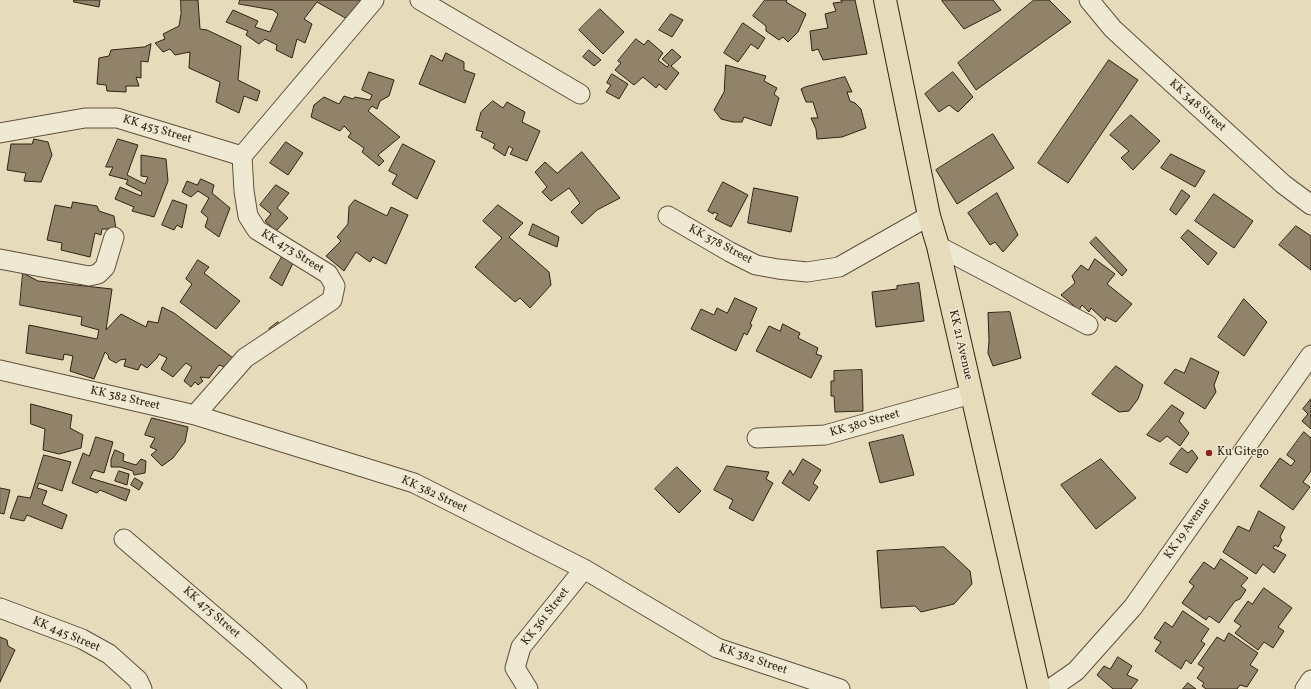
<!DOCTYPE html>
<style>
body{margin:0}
canvas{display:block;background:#e6dbba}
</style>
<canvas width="1311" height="689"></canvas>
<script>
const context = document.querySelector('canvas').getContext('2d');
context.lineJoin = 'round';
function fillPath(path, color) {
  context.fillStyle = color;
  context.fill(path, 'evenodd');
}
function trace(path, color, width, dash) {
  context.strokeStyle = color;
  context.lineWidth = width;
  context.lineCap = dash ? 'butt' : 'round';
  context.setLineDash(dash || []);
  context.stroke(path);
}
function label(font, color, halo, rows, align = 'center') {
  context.font = font + ' Vollkorn,serif';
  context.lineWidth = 3;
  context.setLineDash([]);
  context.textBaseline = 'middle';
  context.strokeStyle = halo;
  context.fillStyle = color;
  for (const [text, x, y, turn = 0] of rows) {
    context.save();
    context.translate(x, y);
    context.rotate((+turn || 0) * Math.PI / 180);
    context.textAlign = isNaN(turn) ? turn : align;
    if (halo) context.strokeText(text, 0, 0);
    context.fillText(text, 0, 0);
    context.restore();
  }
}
const building = new Path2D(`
 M74,0H100L99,7L74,2Z
 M181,0H198L200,29L207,30L241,46L238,80L260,91L257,101L244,96L239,113L216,102L220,82L189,68L190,52L175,55L170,49L163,52L155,43L165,39L163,34L179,26L181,14Z
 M240,0H361L349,20L317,2L304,19L312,24L305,43L297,39L292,58L276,50L277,45L265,39L259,44L246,35L248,31L226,22L233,10L258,21L255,27L270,32L278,14L273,10L239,4Z
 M765,0H787L786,2L806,14L798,32L788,42L783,37L779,40L766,31V26L753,16Z
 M841,0H855L867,54L823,60L818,49L812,51L810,31L828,28L825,14L836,11L833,3L842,2Z
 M944,0H993L1001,10L964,29L942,1Z
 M1034,0H1049L1071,22L976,90L958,63Z
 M600,9L624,32L603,54L579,30Z
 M671,14L683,20L672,37L659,30Z
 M743,23L765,38L758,49L751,44L738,62L724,53Z
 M636,39L644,45L648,40L663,53L658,60L667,67L669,65L662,59L672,49L681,57L671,66L679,73L666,90L659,84L656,88L643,77L634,85L615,70L621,63L618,61Z
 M151,44L148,62L141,61V78L136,77L139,86H126V92L107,91L106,85L97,84L99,58L109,56L111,50L144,47Z
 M589,50L601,60L594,66L583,57Z
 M446,53L464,62V70L475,74L465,103L419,84L431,55L442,61Z
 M1109,60L1138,80L1068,183L1038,163Z
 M726,65L766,76L764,81L777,88L774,94L779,98L771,126L744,117L742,122H733L721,119L714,110L724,92Z
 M369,72L394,80L389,96L380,101L377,109L372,106L368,111L400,137L378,155L384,161L379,166L362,152L364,148L348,137L351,133L344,126L340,131L311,117L314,105L324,97L339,104L344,96L353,99L355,97L370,100L372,95L362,90Z
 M953,72L973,97L958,112L949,105L939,112L925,94Z
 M612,74L628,84L619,99L606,92L611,85L607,83Z
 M845,77L852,92H847L850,101L855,103L861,109L866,128L842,137L817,139L816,129L811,118H818L813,102H806L801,89L805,87Z
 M493,101L503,108L507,102L525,112L522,122L540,131L527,161L510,154L513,149L509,146L505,156L493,148L495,144L481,137L483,132L476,130L481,112Z
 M1131,115L1160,141L1133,170L1121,158L1129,151L1110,135Z
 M993,134L1014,168L957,204L936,170Z
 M34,139L48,142L52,155L41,182L24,181L26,173L7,170L11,144H32Z
 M118,139L138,145L127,175L145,184L148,177L141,176V155L166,159L168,181L154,217L132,211L134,207L115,199L120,187L141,196L142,192L126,184L128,180L109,175L113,167H106Z
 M286,142L303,153L288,175L270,163Z
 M403,144L435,161L417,199L392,184L397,175L389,171Z
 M582,152L620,198L597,210L582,224L571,212L580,203L569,188L551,201L542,192L547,187L535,172L545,162L557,173Z
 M1171,154L1205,171L1195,187L1161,168Z
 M201,179L214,185L212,193L230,208L219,237L205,227L208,218L201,212L209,198L198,191L191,197L182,192L187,181L197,185Z
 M723,182L748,195L731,227L715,219L718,214L714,212L713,214L708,211Z
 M276,185L289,193L277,208L288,218L276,231L265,221L271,214L260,205Z
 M754,188L798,197L791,232L748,223Z
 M1182,190L1190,196L1176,215L1170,210Z
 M997,193L1018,235L1003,252L995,242L990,245L968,213Z
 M1214,194L1253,221L1234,248L1195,221Z
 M173,200L187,205L182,228L177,225L174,230L162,225Z
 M355,200L387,216L391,207L408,215L386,264L373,257L370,262L356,252L344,271L326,256L341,241L337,237L348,224L349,207Z
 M73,202L97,206L99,211L114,216L116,229H102L101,235L95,233L90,257L61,250L62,243L47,240L55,205L71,208Z
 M498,205L523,223L509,237L549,272L551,285L530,308L520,298L515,302L475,267L502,238L483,221Z
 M533,224L559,237L557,247L529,235Z
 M1296,226L1311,236V270L1279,245Z
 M1188,230L1217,253L1208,265L1181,238Z
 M1096,237L1127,270L1122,276L1090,243Z
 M283,255L293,263L282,286L270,278Z
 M1095,259L1115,274L1107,284L1132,304L1116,322L1106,317L1105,321L1091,308L1089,312L1082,305L1079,310L1061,295L1075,283L1072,276L1081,265L1088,270Z
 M198,260L209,267L204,273L240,301L216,329L180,302L192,284L186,279Z
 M23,273L38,281L112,289L106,330L121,314L146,327L148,321L158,323L162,307L174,313L233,358L230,369L219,365L209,378L200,377L203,381L198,385L195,382L191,387L184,381L192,367L186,363L173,377L161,369L167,358L159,354L157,358L147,368L141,364L138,370L124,366L126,359L120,360L116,363L109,359L108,355L105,352L94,379L70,371L73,356L64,354L63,360L26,353L29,325L97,339L99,330L81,325L82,317L20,305Z
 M919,283L924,321L876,327L872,292L897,289V286Z
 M735,298L757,308L750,324L752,325L747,335L744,333L736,351L691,329L701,309L714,315L717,308L727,313Z
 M1244,299L1267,322L1244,356L1218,337Z
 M1010,312L1021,358L993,366L988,353L989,341L988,313Z
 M278,322L283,328L274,335L269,329Z
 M783,324L800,333L798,338L818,348L816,354L822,356L811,378L756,351L769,326L780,331Z
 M1191,358L1219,372L1214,385L1216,392L1205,409L1164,383L1175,369L1184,373Z
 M1116,366L1143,385L1138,399L1129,411L1119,412L1092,394Z
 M862,370L863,411L835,412L834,396H831V381H834V371Z
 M1311,399V429L1302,421L1308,414L1303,409Z
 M31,404L72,415L70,428L83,435L81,448L59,454L43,450L45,429L31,424Z
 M1172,405L1184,413L1179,421L1189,433L1180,446L1167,436L1160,442L1147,435Z
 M152,418L188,427L185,442L173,458L162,466L151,455L157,450L150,447L155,438L145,435Z
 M1304,432L1311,438V471L1303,482L1310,487L1293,510L1260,486L1280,458L1291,466L1295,461L1287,455Z
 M903,435L914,475L880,483L869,443Z
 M96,437L113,442L104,473L94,470L90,478L130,490L126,501L100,490L97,493L72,483L83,453L89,456Z
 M1182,448L1188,453L1192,450L1198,458L1187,473L1170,464Z
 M115,450L124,454L123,461L136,465L141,459L146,461L145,473L134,475L133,471L120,467H111V460Z
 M44,455L71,462L62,491L39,483L37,488L47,491L42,504L67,515L62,529L27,515L24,521L10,518L18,496L30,498Z
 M803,459L821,470L813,483L818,487L809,501L782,483L790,470L793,475Z
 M1101,459L1136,498L1096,529L1061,485Z
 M727,466L769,472L766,479L773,483L753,521L729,508L733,500L714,490Z
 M677,467L701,491L679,513L655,489Z
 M119,471L129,474L127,485L115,481Z
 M135,478L143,483L139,490L131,485Z
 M0,488L10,490L4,514L0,513Z
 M1259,511L1285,527L1280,537L1282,540L1278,547L1275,545L1273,548L1286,555L1274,573L1263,564L1256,574L1223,552L1238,526L1249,531Z
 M944,547L970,571L972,584L954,604L921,612L915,606L881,608L877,551Z
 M1221,559L1248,578L1241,586L1246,590L1240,599L1235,601L1219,623L1209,616L1206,620L1182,603L1194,586L1189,582L1204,562L1214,569Z
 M1264,588L1292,608L1278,627L1284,631L1273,648L1264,642L1258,650L1235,633L1241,626L1234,621L1248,601L1252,604Z
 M1183,611L1209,629L1201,641L1205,644L1191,664L1186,660L1181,669L1155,651L1161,642L1154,638L1165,622L1172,627Z
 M1229,633L1258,653L1250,665L1258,670L1247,687L1240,685L1237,689H1206L1202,686L1204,683L1197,678L1204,668L1198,664L1217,637L1224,641Z
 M0,637L7,640L8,646L15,650L0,682Z
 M1118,657L1132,666L1127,675L1138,680L1131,689H1113L1097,675L1104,666L1110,669Z
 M1188,683L1196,689H1183Z`);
fillPath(building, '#91826a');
trace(building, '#342213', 1);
const minor = new Path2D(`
 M420,0L580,94
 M1089,0L1113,29L1283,184L1311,205
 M0,133L85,118H117L242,156
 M668,216L730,252L756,265L778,269L807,272L839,267L929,216
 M938,246L1088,325
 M0,259L89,276L98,274L105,267L114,237
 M0,370L195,415L414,483L584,569L717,648L840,689
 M195,415L245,358L332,300L335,286L328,274L257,230L248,216L244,191L242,156L374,0
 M757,438L825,435L971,394
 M124,539L256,652L297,689
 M0,608L82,639L109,654L138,680L142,689
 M528,689L515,668L521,647L584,569
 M1050,689L1076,671L1133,607L1311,355
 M1305,689L1311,680`);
const major = new Path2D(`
 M885,0L929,216L938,246L1039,689`);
trace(minor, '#60503d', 21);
trace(major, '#342213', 24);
trace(minor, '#efe8d2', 19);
trace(major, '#e6dbba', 22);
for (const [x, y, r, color] of [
 [1209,453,4,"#8f2418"]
]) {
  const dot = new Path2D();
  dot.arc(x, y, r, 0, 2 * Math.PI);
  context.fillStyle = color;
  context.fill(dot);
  trace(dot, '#efe8d2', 1.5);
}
label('12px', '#342213', '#efe8d2', [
 ["KK 348 Street",1197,106,42],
 ["KK 453 Street",157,130,17],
 ["KK 378 Street",720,245,28],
 ["KK 473 Street",292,252,32],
 ["KK 21 Avenue",960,345,77],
 ["KK 382 Street",125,399,13],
 ["KK 380 Street",865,424,-16],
 ["KK 382 Street",434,495,25],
 ["KK 19 Avenue",1188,529,-55],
 ["KK 475 Street",211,613,41],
 ["KK 361 Street",546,617,-52],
 ["KK 445 Street",66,635,23],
 ["KK 382 Street",753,660,19]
]);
label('12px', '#342213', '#efe8d2', [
 ["Ku Gitego",1217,453]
], 'left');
</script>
